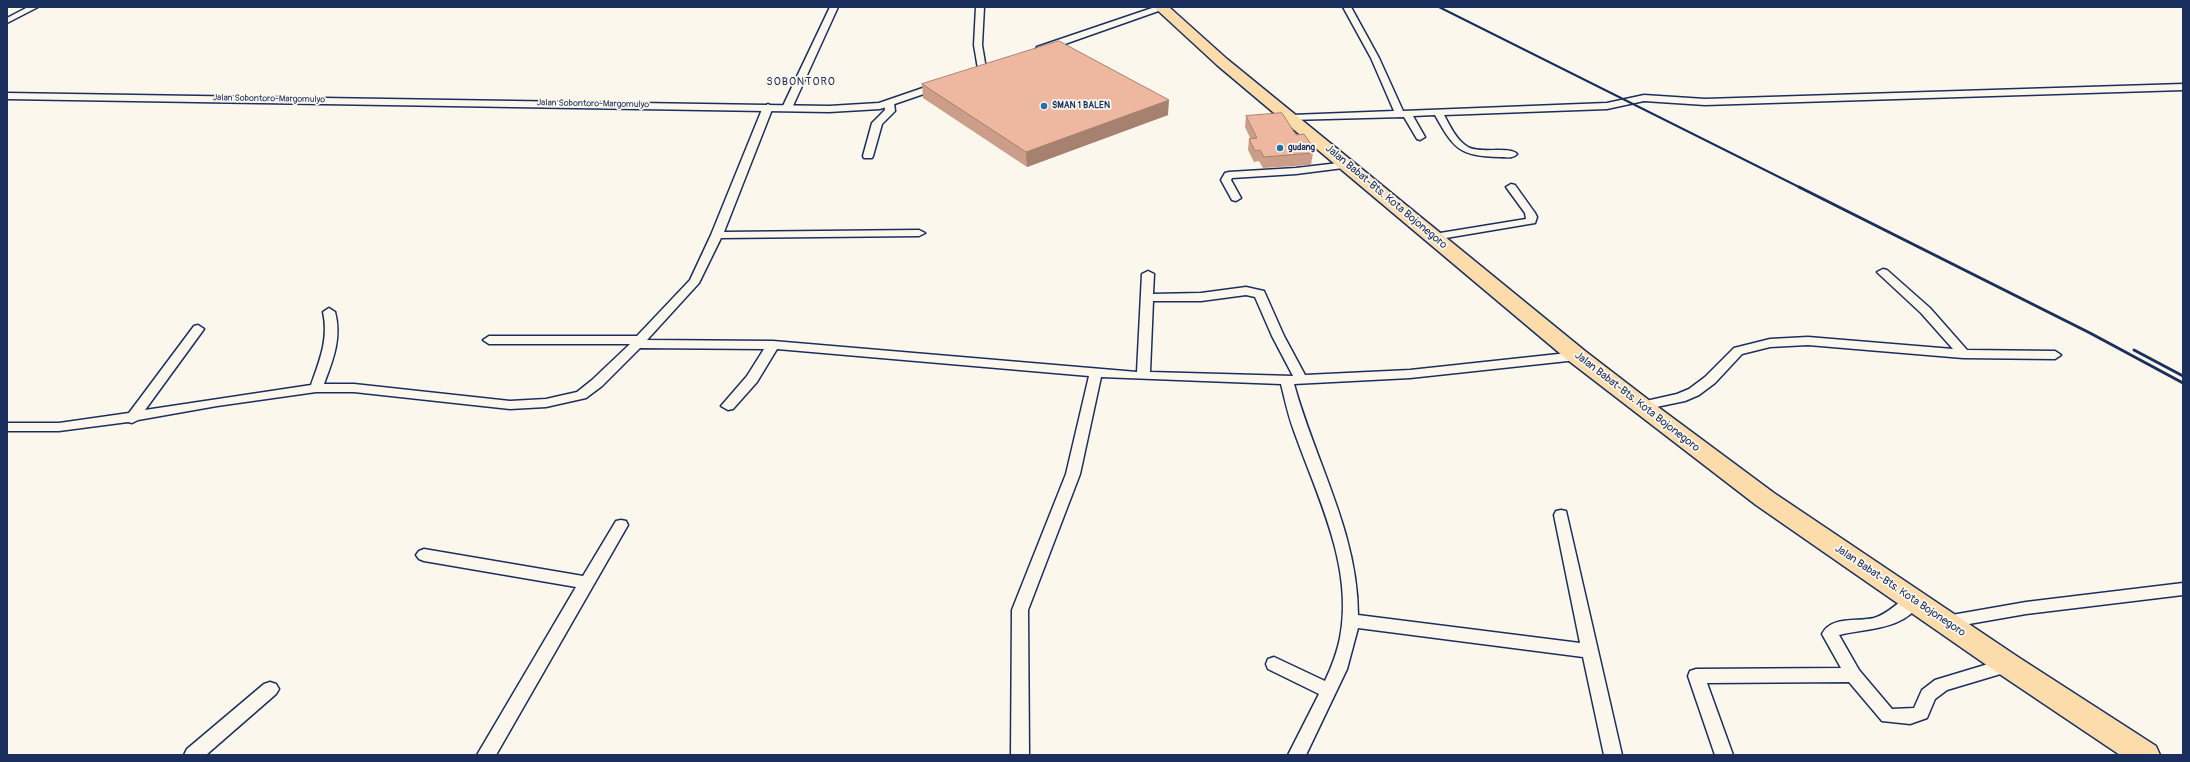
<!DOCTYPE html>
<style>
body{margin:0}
#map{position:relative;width:2190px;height:762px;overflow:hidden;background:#fbf7ec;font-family:Pangolin,sans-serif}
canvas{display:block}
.frame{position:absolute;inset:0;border:8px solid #1b2f5e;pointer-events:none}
</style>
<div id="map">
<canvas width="2190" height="762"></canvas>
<div class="frame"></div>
</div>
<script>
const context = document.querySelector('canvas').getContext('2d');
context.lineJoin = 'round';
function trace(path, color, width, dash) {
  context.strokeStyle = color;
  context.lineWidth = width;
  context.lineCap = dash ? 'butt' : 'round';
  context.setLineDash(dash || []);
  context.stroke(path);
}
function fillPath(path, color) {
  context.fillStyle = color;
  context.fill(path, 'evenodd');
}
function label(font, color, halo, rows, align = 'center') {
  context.font = font + ' Pangolin,sans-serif';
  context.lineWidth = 3.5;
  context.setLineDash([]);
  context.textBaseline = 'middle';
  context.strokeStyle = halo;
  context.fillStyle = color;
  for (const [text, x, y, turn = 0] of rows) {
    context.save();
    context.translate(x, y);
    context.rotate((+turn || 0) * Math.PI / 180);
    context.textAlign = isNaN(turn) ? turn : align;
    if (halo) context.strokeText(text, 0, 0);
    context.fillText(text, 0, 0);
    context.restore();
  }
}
const minor = new Path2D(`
 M28,7H38L7,23V18Z
 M830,7H838L792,108L790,110H784L782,108Z
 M976,7H984L982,45L986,69L982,72L978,69L974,45Z
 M1343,7H1351L1379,58L1403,111L1607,103L1644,95L1705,99L2183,84V90L1705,105L1644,101L1607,109L1444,115C1450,126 1457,141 1468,147C1480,154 1510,146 1517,154C1513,159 1505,157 1500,157C1459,156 1454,149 1435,115L1413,116L1425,137L1420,140L1417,139L1404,117L1289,120L1287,118L1292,115L1394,111L1371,58Z
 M889,100L894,103L895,111L882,124L873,156L872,158H864L863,156L872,123L885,110L884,103Z
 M768,104L773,107L724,232L919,230L925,233L919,236L721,238L699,283L647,340L773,341L1137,372L1142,274L1148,271L1154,274L1153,294L1201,293L1246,287L1264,291L1284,336L1305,375L1410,370L1577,352L1581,353L1583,356L1577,360L1410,378L1294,384C1315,461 1358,533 1358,615L1580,643L1554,515L1556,511L1561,510L1566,511L1622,755H1604L1583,657L1358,628L1347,669L1306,755H1288L1319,694L1268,669L1266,664L1268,659L1274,657L1325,681C1331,668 1337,653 1340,638C1354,567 1317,496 1294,431C1288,415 1285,400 1281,384L1101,377L1080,474L1028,610L1029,755H1011L1012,610L1066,474L1089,376L777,349L757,382L733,409L728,410L721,406L747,376L764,349L640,348L602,386L586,398L546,407L510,409L354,392H316L217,406L138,420L132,423L128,422L59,431H7V423H59L129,413L194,326L198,325L204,329L145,410L311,385C320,360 329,338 323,312L329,308L335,312C342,338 333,360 324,384H354L510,401L546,399L577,392L592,380L630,344H489L483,340L489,336H637L690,280L711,235L763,107ZM1246,295L1255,297L1272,336L1293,376L1150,372L1153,301H1201Z
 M1347,162L1352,165L1351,167L1296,174L1232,178L1231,180L1241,198L1236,201L1232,200L1221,180L1225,173L1229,172L1296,168Z
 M1511,184L1515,185L1535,213L1537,217L1535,223L1434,240L1428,237L1434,234L1526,219L1525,213L1506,187Z
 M1883,269L1887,270L1930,308L1967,350L2055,351L2061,355L2055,359L1963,358L1808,345L1770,347L1742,354L1715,383L1699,395L1685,401L1642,410L1635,406L1637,403L1677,394L1689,389L1705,377L1734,348L1770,339L1808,337L1953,349L1921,313L1879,274L1877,272Z
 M621,520L626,521L628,525L496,755H477L576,587L424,561L419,559L416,555L419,551L424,549L583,576L616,521Z
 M2183,583V595L2026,614L1946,628L1940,627L1938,622L1940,617L1946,616L2026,602Z
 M1914,594L1920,596L1922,600C1906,630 1868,628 1839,635L1859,670L1892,709L1914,708L1922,690L1935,680L2008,658L2014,660L2016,665L2014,670L1947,690L1935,699L1927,718L1910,724L1882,721L1849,682L1707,683L1733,755H1715L1688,676L1690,671L1696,669L1841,668L1822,634C1831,616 1856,622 1874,618C1891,613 1899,599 1914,594Z
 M270,682L276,684L279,689L276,694L206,755H184L187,749L264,684Z`);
const tertiary = new Path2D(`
 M1155,7L1167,8L1045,51H1037L1036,49L1037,47Z
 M943,81L947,82L949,84L947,86L880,109L829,112L7,99V93L829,106L879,103Z`);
const trunk = new Path2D(`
 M1154,7H1169L1227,59L1585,351L1650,401L1774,493L2018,657L2156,746L2160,755H2120L1998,673L1756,505L1569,361L1217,65Z`);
trace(minor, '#1b2f5e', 3);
trace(tertiary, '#1b2f5e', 3);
trace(trunk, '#1b2f5e', 3);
fillPath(minor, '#fbf7ec');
fillPath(tertiary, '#fbf7ec');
fillPath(trunk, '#fddcac');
trace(new Path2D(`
 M1439,7L1801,188`), '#1b2f5e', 2);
trace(new Path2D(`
 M1799,187L2090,333L2183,383
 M2134,350L2183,376`), '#1b2f5e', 3);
fillPath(new Path2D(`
 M922,84L1168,115L1027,167L923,98Z
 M1246,116L1296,135L1312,146L1311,151L1313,153L1311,165L1263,168L1259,161L1254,162L1248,150L1249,139L1250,138L1245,127Z`), '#cc9e89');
fillPath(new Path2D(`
 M1169,100L1168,115L1027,167L1026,152Z`), '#a6816f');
const building = new Path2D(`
 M1059,41L1169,100L1026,152L922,84Z
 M1282,113L1296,135L1304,134L1312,146H1308L1313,153L1264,157L1260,150L1255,151L1249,139L1257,138L1246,116Z`);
fillPath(building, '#edb89f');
trace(building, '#a6816f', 1);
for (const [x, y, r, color] of [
 [1044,106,4,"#1f6fb2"],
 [1280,148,4,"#1f6fb2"]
]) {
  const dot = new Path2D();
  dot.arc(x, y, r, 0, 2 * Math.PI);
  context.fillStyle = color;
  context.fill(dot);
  trace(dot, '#fbf7ec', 1.5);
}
label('9px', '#1b2f5e', '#fbf7ec', [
 ["Jalan Sobontoro-Margomulyo",269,99,1],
 ["Jalan Sobontoro-Margomulyo",593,104,1]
]);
label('bold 9px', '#1b2f5e', '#fbf7ec', [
 ["SMAN 1 BALEN",1052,106],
 ["gudang",1288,148]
], 'left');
context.letterSpacing = '1px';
label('11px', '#1b2f5e', '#fbf7ec', [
 ["SOBONTORO",801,82]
]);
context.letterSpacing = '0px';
label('11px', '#1b2f5e', '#fbf7ec', [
 ["Jalan Babat-Bts. Kota Bojonegoro",1386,197,40],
 ["Jalan Babat-Bts. Kota Bojonegoro",1637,402,38],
 ["Jalan Babat-Bts. Kota Bojonegoro",1900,591,34]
]);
</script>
